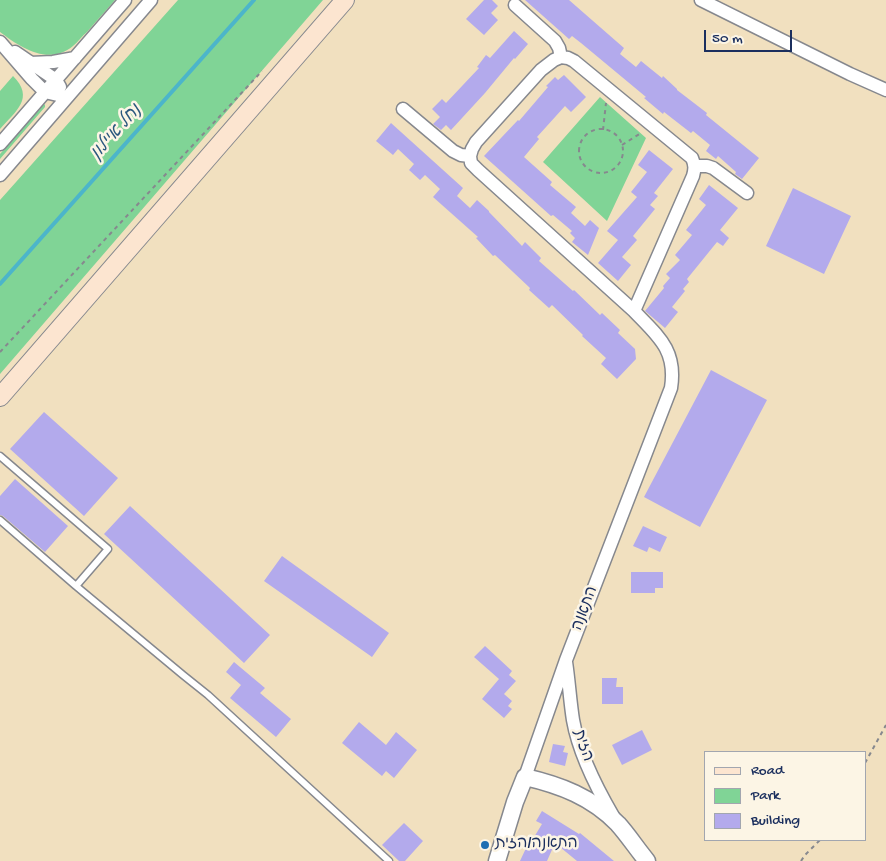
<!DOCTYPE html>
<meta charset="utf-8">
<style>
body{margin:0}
#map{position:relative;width:886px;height:861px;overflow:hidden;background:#f1e0bf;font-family:"Gochi Hand",sans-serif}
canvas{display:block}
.legend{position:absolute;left:704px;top:751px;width:162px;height:90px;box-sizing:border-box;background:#fcf5e5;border:1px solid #a2a6af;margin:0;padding:6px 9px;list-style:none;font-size:15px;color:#1b2f5e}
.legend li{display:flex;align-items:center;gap:10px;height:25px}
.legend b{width:25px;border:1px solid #a2a6af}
.scale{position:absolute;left:704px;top:30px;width:88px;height:22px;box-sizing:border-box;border:2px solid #1b2f5e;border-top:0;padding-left:6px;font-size:15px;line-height:18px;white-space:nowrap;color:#1b2f5e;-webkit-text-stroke:4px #fcf5e5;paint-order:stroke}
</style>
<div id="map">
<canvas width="886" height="861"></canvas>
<ul class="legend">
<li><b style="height:6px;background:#fce5d0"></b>Road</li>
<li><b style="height:14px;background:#80d496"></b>Park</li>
<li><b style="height:14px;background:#b3aaec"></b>Building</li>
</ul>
<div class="scale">50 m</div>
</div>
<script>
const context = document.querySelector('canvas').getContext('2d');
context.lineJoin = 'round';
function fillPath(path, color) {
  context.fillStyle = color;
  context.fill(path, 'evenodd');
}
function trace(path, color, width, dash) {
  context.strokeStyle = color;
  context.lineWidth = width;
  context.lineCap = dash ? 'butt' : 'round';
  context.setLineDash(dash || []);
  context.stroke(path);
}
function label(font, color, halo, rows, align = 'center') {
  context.font = font + ' "Gochi Hand","Playpen Sans Hebrew",sans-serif';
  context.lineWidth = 5;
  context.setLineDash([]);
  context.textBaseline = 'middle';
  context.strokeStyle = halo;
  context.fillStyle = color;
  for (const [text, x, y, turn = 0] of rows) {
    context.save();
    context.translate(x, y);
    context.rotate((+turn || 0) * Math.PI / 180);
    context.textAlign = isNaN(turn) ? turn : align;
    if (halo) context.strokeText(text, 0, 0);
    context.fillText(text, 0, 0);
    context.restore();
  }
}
fillPath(new Path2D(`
 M0,0H115C106,11 96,21 87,32C82,36 78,42 73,46C49,66 21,48 0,32Z
 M178,0H323L0,374V200Z
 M13,76C35,98 16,111 0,129V91Z
 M600,97L646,138L607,221L543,162Z
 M44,104L45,105V107L0,159V154Z`), '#80d496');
trace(new Path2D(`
 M0,284L254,0`), '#4cb5ca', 4);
fillPath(new Path2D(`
 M484,0H492L498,6L491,13L498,20L484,35L466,19Z
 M525,0H569L624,48L620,54L636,67L641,61L662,78L663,76L677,89V90L707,113L706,115L759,158L742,179L735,174L736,172L718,156L716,159L706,151L710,145L693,131L691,133L664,112L663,114L644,98L646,97L581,43L572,36L569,39Z
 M514,31L528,44L515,59L514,58L485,93L451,130L446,125L441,130L433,124L440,117L432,109L442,99L446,103L479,68L477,67L486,55L490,58Z
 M564,75L586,97L571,112L565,106L537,137L539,139L524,157L552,182L550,185L576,207L571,213L585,226L590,220L599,228L588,255L572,242L575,238L570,233L572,231L553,215L551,216L484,156L518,120L519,121L548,87L546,86L555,77L558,80Z
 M391,123L463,188L457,196L470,208L477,200L489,211V212L522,246L525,242L541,258L539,261L573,291L574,290L600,315L602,313L620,330L618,333L635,349L636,359L617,379L601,364L606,358L582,336L583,335L552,305L549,308L529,290L530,288L495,255L493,256L476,238L478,237L433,197L440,189L425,175L420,180L409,170L414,164L398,149L393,155L376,141Z
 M649,150L673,169L654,193L658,196L650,205L655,209L633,236L637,240L622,257L631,265L618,281L598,263L618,240L607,231L637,197L631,192L647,172L638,165Z
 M709,185L738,208L720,230L729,238L723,246L717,242L687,279L689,282L683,289L685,291L672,307L678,312L665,328L645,311L664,288L663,286L670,278L666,274L680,260L675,255L692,235L686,230L706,205L699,199Z
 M793,188L851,216L824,274L766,246Z
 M711,370L767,400L700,527L644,497Z
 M44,412L118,478L84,516L10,449Z
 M15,479L68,526L45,552L3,516L0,515V496Z
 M130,506L270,635L244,663L104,534Z
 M643,526L667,537L660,552L649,547L647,552L633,546Z
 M282,556L389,633L372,657L264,581Z
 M631,572H663V588H655V593H631Z
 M485,646L512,671L509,675L516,681L504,694L512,701L508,706L512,709L504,718L482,699L499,679L474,657Z
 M234,662L265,688L260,693L291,719L276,737L230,698L241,685L226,672Z
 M602,678H617L616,687H623V704H602Z
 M359,722L386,745L396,732L417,750L394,778L386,771L382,776L342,743Z
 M642,730L652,750L622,765L612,745Z
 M553,744L565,746L563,752L568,753L565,766L549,762Z
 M542,811L579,834L580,833L614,861H577L555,843L547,861H520L527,846L528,847L542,824L536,821Z
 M404,823L423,841L405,861H399L382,845Z`), '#b3aaec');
const service = new Path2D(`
 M0,456L108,549L76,586L0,520
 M76,586L183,675L208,695L389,861`);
const minor = new Path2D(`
 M701,0L850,74L886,90
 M515,5L555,41L559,48L561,57L568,58L574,61L692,158C695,165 695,169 693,176L634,311
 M0,42L32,79L45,92L66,97
 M15,52L56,80L60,87
 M30,63L53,62L75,58
 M403,109L453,151L461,155L470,156L471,163L478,170L634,311C658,336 677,350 671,388L566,660L525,777
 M0,144L125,0
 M470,156L472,149L476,142L541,70L554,60L561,57
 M695,166H707L713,168L747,193
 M0,175L151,0
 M566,662C569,682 570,701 573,720C579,754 596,787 613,816`);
const tertiary = new Path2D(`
 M497,861L515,802L525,777C560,785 592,797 618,824C628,835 637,849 647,861`);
const secondary = new Path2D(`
 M0,397L345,0`);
trace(service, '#86888e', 9);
trace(minor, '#86888e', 15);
trace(tertiary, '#86888e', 19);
trace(secondary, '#86888e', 20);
trace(new Path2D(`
 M579 151a22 22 0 1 1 44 0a22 22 0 1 1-44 0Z
 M603,130L606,103
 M622,145L641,133
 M0,352L262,71
 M865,763L886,725
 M801,861L805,855L820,840`), '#86888e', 2, [4, 4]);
trace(service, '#fff', 6);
trace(minor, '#fff', 12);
trace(tertiary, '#fff', 16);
trace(secondary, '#fce5d0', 18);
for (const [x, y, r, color] of [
 [485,845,5,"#1f6fb2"]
]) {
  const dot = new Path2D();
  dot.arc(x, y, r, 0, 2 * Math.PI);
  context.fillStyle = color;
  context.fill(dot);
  trace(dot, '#fcf5e5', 2);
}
label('16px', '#1b2f5e', '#fcf5e5', [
 ["התאנה",586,609,-69],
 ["הזית",582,746,71]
]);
label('16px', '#1b2f5e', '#fcf5e5', [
 ["התאנה/הזית",495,845]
], 'left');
label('italic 18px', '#2a577e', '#fcf5e5', [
 ["נחל איילון",117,133,-48]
]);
</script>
